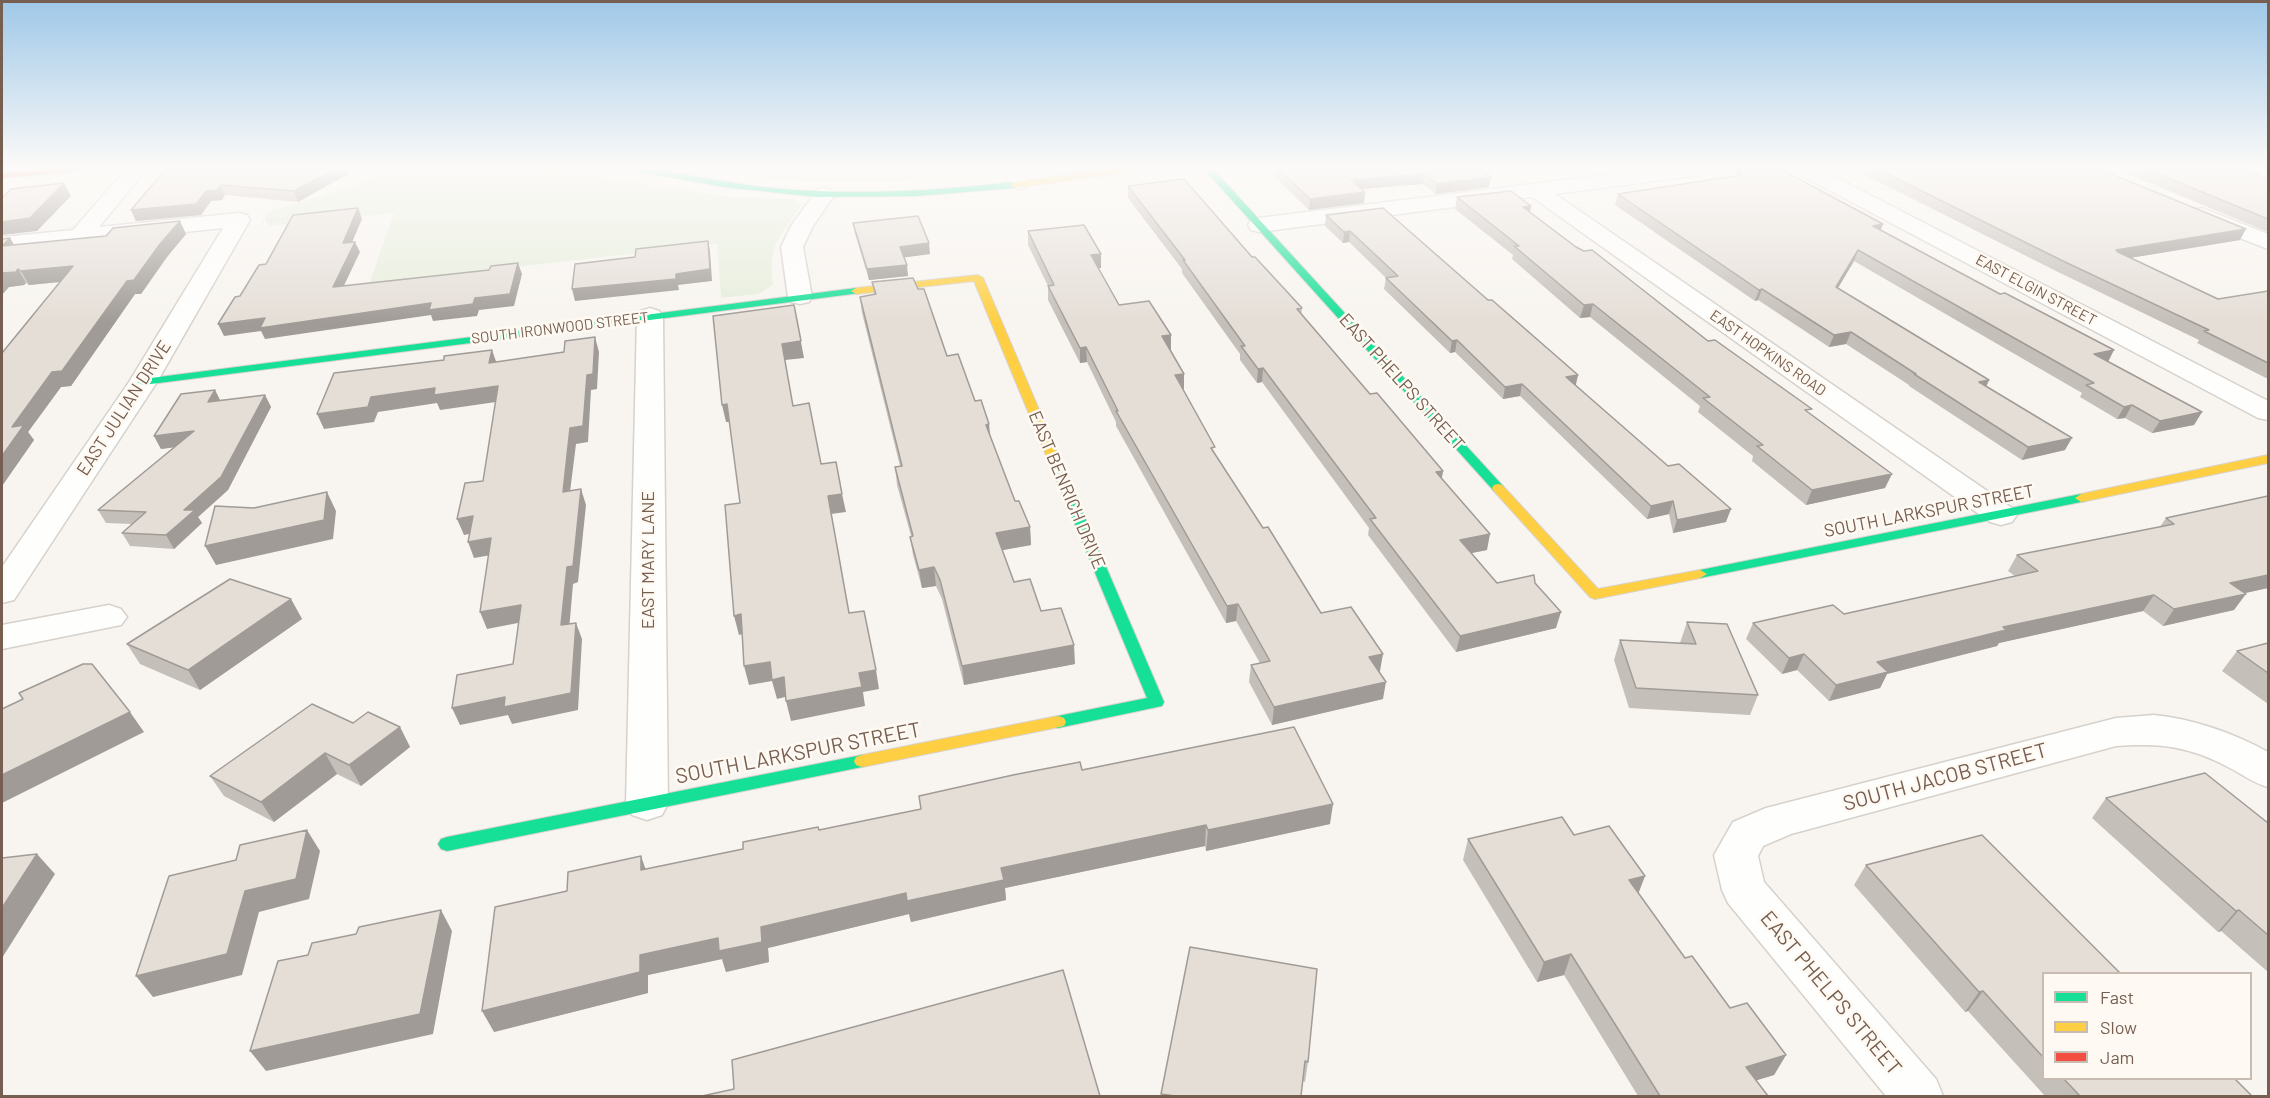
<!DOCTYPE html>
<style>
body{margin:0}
#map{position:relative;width:2270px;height:1098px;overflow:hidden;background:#f8f5f0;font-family:Barlow,sans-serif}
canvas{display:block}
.frame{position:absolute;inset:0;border:3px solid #765f50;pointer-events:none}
.legend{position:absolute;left:2042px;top:972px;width:210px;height:108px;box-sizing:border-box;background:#fefaf3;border:2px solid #c8bcb2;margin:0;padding:8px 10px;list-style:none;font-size:18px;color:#765f50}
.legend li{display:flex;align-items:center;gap:12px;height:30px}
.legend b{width:30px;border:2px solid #c8bcb2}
</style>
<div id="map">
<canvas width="2270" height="1098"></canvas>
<div class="frame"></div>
<ul class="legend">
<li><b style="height:8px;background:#16e098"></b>Fast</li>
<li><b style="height:8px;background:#ffcf43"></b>Slow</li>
<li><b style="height:8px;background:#f24e42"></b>Jam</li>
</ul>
</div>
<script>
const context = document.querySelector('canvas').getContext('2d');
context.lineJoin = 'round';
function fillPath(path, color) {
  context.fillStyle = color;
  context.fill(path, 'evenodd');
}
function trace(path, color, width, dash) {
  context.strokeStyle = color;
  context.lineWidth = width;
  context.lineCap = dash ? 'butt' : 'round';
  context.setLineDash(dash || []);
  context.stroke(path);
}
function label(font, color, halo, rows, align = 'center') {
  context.font = font + ' Barlow,sans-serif';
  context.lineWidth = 5;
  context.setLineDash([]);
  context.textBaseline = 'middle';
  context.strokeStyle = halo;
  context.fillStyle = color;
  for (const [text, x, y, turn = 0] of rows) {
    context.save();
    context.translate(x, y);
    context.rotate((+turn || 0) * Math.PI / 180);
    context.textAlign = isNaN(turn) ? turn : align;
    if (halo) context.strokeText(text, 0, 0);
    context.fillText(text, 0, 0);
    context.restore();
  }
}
fillPath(new Path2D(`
 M371,169H549L729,197L793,199L802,205C781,235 767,245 773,285L758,294L721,298L717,244L369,284L394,213L267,226L265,213L362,183L375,174Z
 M709,169H924L907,182H803Z`), '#e6eedc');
const street = new Path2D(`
 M126,169H147L99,227L239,213L247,215L250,220L157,382L14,600L2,603V567L129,382L223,228L2,251V237L73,230Z
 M1001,169H1021L1030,183L1027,187L1020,189L1013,187Z
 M1652,169H1711L1708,173L1701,175L1555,194L2012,508L2017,515L2012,522L2001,525L1990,522L1532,197L1259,232L1251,230L1248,225L1251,220L1259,218Z
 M1794,169H1820L2268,401V420L2258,418L1797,173Z
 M824,188L831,190L835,194L813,226L803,247L812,297L809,302L800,304L791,302L788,297L781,247L791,226L817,190Z
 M2202,208L2268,234V249L2194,220L2191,215L2194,210Z
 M650,308L659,311L663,316L668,804L662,815L647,820L632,815L626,804L637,316L641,311Z
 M109,605L121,609L127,617L121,625L2,649V625Z
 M2154,715C2194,719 2233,733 2268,752V787C2253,783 2242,774 2228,767C2189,746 2159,743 2116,746L1791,834L1763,846L1758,856L1764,882L1936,1079L1943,1096H1886L1728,903L1722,890L1714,855L1733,822L1766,808L2116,718Z`);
const fast = new Path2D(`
 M625,169C673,169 722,183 771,188C852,196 933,191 1014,182L1018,185L1014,188L916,196L818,197L724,187Z
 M1204,169H1213L1502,485L1504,488L1502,491H1494Z
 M856,288L861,291L860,293L143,385L137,382L143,379Z
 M1053,453L1059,457L1164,702L1162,706L1058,728L1052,726L1050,722L1052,718L1058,716L1147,698L1047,457Z
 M2081,494L2087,498L2086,501L1700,578L1693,574L1700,570Z
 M862,755L868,757L870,761L868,765L862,767L447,851L441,849L438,844L441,839L447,837Z`);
const slow = new Path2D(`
 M1115,169H1139L1135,171L1014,188L1010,185L1014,182Z
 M978,275L983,278L1059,457L1057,460L1053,461L1047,457L974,281L856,294L851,291L856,288Z
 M2268,455V463L2081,502L2075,498L2081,494Z
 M1498,484L1502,485L1598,589L1700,570L1707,574L1700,578L1595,599L1590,597L1494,491L1492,488L1494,485Z
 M1058,716L1064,718L1066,722L1064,726L862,767L856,765L854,761L856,757L862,755Z`);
const jam = new Path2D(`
 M50,169H82L78,171L2,178V173Z`);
trace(street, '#d6d1cb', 3);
trace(fast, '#d8d2cc', 2);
trace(slow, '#d8d2cc', 2);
trace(jam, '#d8d2cc', 2);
trace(new Path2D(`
 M263,222L299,216L312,205L382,181L387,174L379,169`), '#dad5d1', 2, [1, 3]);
fillPath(street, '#fefefd');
fillPath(fast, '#16e098');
fillPath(slow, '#ffcf43');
fillPath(jam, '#f24e42');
fillPath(new Path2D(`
 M166,169L348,174L298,202L225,195L222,200L211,201L201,215L136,221L131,210Z
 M1276,169H1481L1489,187L1436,194L1423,184L1361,189L1365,192L1364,203L1309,210L1275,177Z
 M1736,169H1780L1881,230L2108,362L2202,412L2194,425L2152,433L2125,418L2117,419L2080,397L2082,393L1854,261L1838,288L1989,380L1986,386L2065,450L2022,460L1909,386V385L1846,344L1829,347L1758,300L1755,301L1615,205L1618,194L1736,176Z
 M1853,169H2099L2240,240L2130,258L2218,299L2268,291V379L2197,343L2199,340L2058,272Z
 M2116,169H2242L2268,179V232Z
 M1128,186L1252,257L1302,308L1301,315L1370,394L1443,471L1442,478L1487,550L1471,553L1497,583H1535L1556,628L1456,652L1368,535L1369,528L1262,382L1257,383L1240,360V354L1182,273V269L1128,198Z
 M1457,197L1530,212L1576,247L1810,414L1885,488L1806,505L1752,461L1753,456L1698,412L1700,406L1590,317L1580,318L1512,259L1513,255L1455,209Z
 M1326,215L1488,300L1578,375L1576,385L1726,522L1673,533L1669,514L1647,519L1520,396L1503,399L1455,352L1450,353L1384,289L1386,278L1349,242L1343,243L1325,226Z
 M853,223L930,254L904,257L908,276L869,280L855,234Z
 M1028,231L1101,268H1098L1119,305L1171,335V350H1170L1184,389H1182L1215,454L1263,528L1321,613L1380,671L1379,672L1383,699L1272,725L1249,682L1251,665L1260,663L1236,621L1226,623L1116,426V422L1087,362L1080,363L1048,300V286L1028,245Z
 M186,234L167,257L141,294H135L71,386L61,387L28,432L34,440L2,486V353L60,282L29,285L26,283L24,285L9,287L10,238L14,245Z
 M872,282L947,356L975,401L990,435L1015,501L1030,527L1031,545L1002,550L1014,582L1041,611L1075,664L964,685L942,599L936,586L922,588L913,555L910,537L911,536L897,485L895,467L900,466L862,313L860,297L874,295Z
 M215,390L220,400L265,395L271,407L228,490L198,517L202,523L174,549L130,546L122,533L132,524L106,523L98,510L175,447L161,449L154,436Z
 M2268,496V588L2245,593L2234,610L2163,626L2143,611L1999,643L1997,646L1887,674L1880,688L1829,701L1797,670L1782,674L1746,639L1753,623L1844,614L2015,576L2008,571L2017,555L2160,527L2166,518Z
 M291,599L302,619L200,690L140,664L127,644Z
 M1687,622L1758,695L1750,715L1629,708L1614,660L1620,640L1680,643Z
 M2268,643V704L2222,671L2237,651Z
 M353,723L400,727L410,747L361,786L337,774L274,822L224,796L210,776Z
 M1082,770L1330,824L1206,851L1205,846L1005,888L1006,900L911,922L909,914L768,948L769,962L726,972L722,959L648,975V993L494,1032L567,891L646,869L743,849L819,830L921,809Z
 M2106,798L2268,823V972L2221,931L2218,932L2092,818Z
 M1574,835L1645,876L1638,893L1685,958L1730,1008L1786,1055L1774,1075L1756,1080L1768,1096H1638L1564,975L1537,982L1463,860L1468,839Z
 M1866,865L2043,974V1078H2234L2252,1096H2045L1968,1011L1965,1012L1854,885Z
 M1190,947L1308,1062L1305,1082L1303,1081L1301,1096H1161Z`), '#c5bfb9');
fillPath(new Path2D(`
 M335,169H346L348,174L298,202L294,191Z
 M1424,174L1423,184L1350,190L1351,180Z
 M1491,177L1489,187L1436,194L1437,184Z
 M64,183L71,196L37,231L2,235V222Z
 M221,185L225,195L222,200L211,201L201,215L136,221L131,210L206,191Z
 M1365,192L1364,203L1309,210L1310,199Z
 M1531,206L1529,218L1523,207Z
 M358,208L362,219L347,254L343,243Z
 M180,221L186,234L167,257L141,294H135L71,386L61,387L28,432L34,440L2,486V456L12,427L52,372L127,281Z
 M1883,224L1879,235L1873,226Z
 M2246,229L2240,240L2111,261L2116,250Z
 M1350,231L1349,242L1343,243L1344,232Z
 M10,238L18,252L2,246Z
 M708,241L710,251L712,281L678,285L679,290L575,301L572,289L676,274Z
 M355,242L360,252L338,298L333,287Z
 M929,243L930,254L901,258L900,247Z
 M1858,250L1854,261L1832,298L1836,287Z
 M1101,254V268L1092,269L1091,255Z
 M518,263L522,274L514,306L479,310L477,316L433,321L431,315L265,339L261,331L224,336L218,324L265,318L475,298Z
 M907,265L908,276L869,280L867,269Z
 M73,266L80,280L29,285L21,271Z
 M18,269L26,283L24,285L9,287L2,295V273Z
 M1762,289L1758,300L1755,301L1759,290Z
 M1593,304L1590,317L1580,318L1584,305Z
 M794,305L804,358L785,360L782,344Z
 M1851,332L1846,344L1829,347L1834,335Z
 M1171,335V350L1161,351L1162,336Z
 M595,337L599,352L597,389L591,390L588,442L576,444L568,508L563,492L570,428L587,375Z
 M1457,340L1455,352L1450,353L1452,341Z
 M1086,347L1087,362L1080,363V348Z
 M492,350L497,364L489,363Z
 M2114,350L2108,362L2094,354Z
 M1263,368L1262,382L1257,383L1258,369Z
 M1184,374V389L1174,390L1175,375Z
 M1578,375L1575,387L1566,377Z
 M1989,380L1984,392L1979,382Z
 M1522,384L1520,396L1503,399L1505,387Z
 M498,386L503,401L440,410L437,403L378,412L374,422L324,429L317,414L371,397L435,388Z
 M215,390L221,402H208Z
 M265,395L271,407L228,490L198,517L202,523L174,549L166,535Z
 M727,404L731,422H726L722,405Z
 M2132,405L2125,418L2117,419L2124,407Z
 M2202,412L2194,425L2152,433L2160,421Z
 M989,424L991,442L986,425Z
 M194,431L201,444L161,449L154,436Z
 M2072,438L2065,450L2022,460L2028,447Z
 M1443,471L1440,486L1436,472Z
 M1892,474L1885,488L1806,505L1812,490Z
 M581,489L586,505L578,582L573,584L568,642L561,625L567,567Z
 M327,492L336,511L333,539L216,565L205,546Z
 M842,494L846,512L831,514L828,496Z
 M1673,501L1669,514L1647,519L1651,506Z
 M1731,509L1726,522L1673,533L1677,520Z
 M473,516L479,532L464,535L457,519Z
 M1030,527L1031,545L998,551L996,533Z
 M1490,534L1487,550L1457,556L1460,540Z
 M491,538L497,554L474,558L468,542Z
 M934,567L936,586L922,588L919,570Z
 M2268,575V588L2218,599L2230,583Z
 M2246,594L2234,610L2163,626L2174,609Z
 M2154,595L2143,611L1999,643L1997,646L1887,674L1880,688L1829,701L1836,685L1877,662L2003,627Z
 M291,599L302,619L200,690L188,670Z
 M1238,604L1236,621L1226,623L1227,606Z
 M521,605L528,621L487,629L480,612Z
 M1561,612L1556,628L1456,652L1460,636Z
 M741,614L746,633L739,635L734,616Z
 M576,623L582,639L578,710L512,724L508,715L460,725L452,708Z
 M1074,645L1075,664L964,685L962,666Z
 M1383,654L1380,671L1367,674L1369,657Z
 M1804,654L1797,670L1782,674L1789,658Z
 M770,662L784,677L789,696L777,699L772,681L749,685L744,666Z
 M876,670L879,689L863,692L865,706L791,721L786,701L859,673Z
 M1386,682L1383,699L1272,725L1274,707Z
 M130,712L144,732L2,803V775Z
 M400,727L410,747L361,786L349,765Z
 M325,753L337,774L274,822L261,802Z
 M1333,804L1330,824L1206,851L1208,830Z
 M1206,825L1205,846L1005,888L1006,900L911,922L909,914L768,948L769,962L726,972L722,959L648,975V993L494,1032L482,1011L640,955L761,927L1001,868Z
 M307,830L320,851L309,899L259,912L242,975L153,997L136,976L245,891Z
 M37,854L55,874L2,958V908Z
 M641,856L648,876L641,870Z
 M1645,876L1637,897L1629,880Z
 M441,910L452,931L433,1034L266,1071L250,1051Z
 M2239,910L2221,931L2218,932L2236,911Z
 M1571,954L1564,975L1537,982L1544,962Z
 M1983,991L1968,1011L1965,1012L1979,992Z
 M1786,1055L1774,1075L1735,1087L1746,1067Z`), '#a09b96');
const building = new Path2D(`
 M166,169H335L294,191L221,185L217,190L206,191L196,204L131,210Z
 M1278,169H1481L1491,177L1437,184L1424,174L1351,180L1365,192L1310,199Z
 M1740,169H1780L1883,224L1873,226L2000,294L2005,293L2114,350L2094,354L2202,412L2160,421L2132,405L2124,407L2086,385L2094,383L1858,250L1836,287L1989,380L1979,382L2072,438L2028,447L1914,374H1916L1851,332L1834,335L1762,289L1759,290L1618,194L1741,175Z
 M1877,169H2099L2246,229L2116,250L2118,252L2218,299L2268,291V363L2204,331L2209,330L2063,261Z
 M2146,169H2242L2268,179V219Z
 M1184,179L1252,257H1255L1302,308L1297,309L1370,394L1377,393L1443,471L1436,472L1490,534L1460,540L1497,583L1534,575L1535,583L1561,612L1460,636L1370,519L1376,518L1263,368L1258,369L1241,346H1245L1183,260H1185L1128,186Z
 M64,183L30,218L2,222V198L11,189Z
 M1511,191L1531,206L1523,207L1576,247L1584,251L1592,250L1708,341L1715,340L1812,409L1805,410L1892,474L1812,490L1757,446L1763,445L1703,398L1710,397L1593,304L1584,305L1514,246H1519L1457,197Z
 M358,208L343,243L355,242L333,287L489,270L491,266L518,263L510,294L475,298L473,304L429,310L431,303L260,328L265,318L218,324L235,297L240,296L259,265L266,264L293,215Z
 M1383,208L1488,300H1492L1578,375L1566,377L1668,466L1679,464L1731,509L1677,520L1673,501L1651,506L1522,384L1505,387L1457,340L1452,341L1386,278L1398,276L1350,231L1344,232L1326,215Z
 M918,216L929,243L900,247L907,265L867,269L853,223Z
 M180,221L160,244L134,280L127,281L62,371L52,372L12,427L24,425L2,456V353L73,266L21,271L18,269L16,272L2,273V239L10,238L2,246L106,236L113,228Z
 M1084,225L1101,254L1091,255L1119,305L1149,301L1171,335L1162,336L1184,374L1175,375L1215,447L1211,448L1263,528L1268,527L1321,613L1351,607L1383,654L1369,657L1386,682L1274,707L1251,665L1270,661L1238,604L1227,606L1116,411H1118L1086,347L1080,348L1048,286L1054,285L1028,231Z
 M708,241L710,269L676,274V279L572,289L575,264L635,257L636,249Z
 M913,278L918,289H924L947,356L958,354L975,401L981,400L989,424L986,425L1015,501H1019L1030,527L996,533L1014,582L1030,579L1041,611L1061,608L1074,645L962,666L940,580L934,567L919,570L910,537L913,536L895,467L902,466L860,297L876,294L872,282Z
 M794,305L801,341L782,344L793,406L809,403L821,464L836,462L842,494L828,496L849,613L864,611L876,670L859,673L862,687L786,701L784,677L772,680L770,662L744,666L741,614L734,616L725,505L740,503L727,404L722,405L713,316Z
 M595,337L593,374L587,375L583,426L570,428L563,492L581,489L573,566L567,567L561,625L576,623L571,693L504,707L505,697L452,708L457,675L513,664L521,605L480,612L491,538L468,542L473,516L457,519L465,483L483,481L498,386L434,395L435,388L371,397L368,407L317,414L334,373L444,360V356L492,350L489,363L564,352L565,341Z
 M215,390L208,402L265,395L221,477L184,510H195L166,535L122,533L146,512L98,510L194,431L154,436L181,394Z
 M327,492L324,520L205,546L215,506L254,508Z
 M2268,496V575L2230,583L2246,594L2174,609L2154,595L2003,627L2006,630L1877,662L1888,672L1836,685L1804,654L1789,658L1753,623L1833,605L1844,614L2038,571L2017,555L2174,524L2166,518Z
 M230,579L291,599L188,670L127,644Z
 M1687,622L1727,624L1758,695L1636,688L1620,640L1696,644Z
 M2268,643V673L2237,651Z
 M83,664H92L130,712L2,775V709L23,699L19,693Z
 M312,704L353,723L368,712L400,727L349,765L325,753L261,802L210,776Z
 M1294,727L1333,804L1208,830L1206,825L1001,868L1004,880L907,901L906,893L761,927L762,942L719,951L718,938L640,955V972L482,1011L495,907L567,891L568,872L641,856V870L743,849V842L818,827L819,830L921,809L919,796L1013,775L1080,762L1082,770Z
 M2205,773L2268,823V935L2239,910L2236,911L2106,798Z
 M1562,817L1574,835L1609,826L1645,876L1629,880L1685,958L1692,956L1730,1008L1747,1003L1786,1055L1746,1067L1768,1096H1660L1571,954L1544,962L1468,839Z
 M307,830L296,879L245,891L227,954L136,976L169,876L236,860L240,845Z
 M1982,835L2121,974H2043V1057L1983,991L1979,992L1866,865Z
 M37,854L2,908V858Z
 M441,910L420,1014L250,1051L278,961L308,955L312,943L356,934L359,927Z
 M1190,947L1317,969L1308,1062L1305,1061L1301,1096H1175L1161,1094Z
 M1063,970L1100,1096H702L734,1089L732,1060Z
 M2063,1078H2234L2252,1096H2080Z`);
fillPath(building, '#e5ded7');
trace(building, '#a09b96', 1.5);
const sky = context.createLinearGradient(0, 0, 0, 323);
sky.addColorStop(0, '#9fc8e8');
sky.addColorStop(0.52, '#fcfaf8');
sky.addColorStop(1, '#fcfaf800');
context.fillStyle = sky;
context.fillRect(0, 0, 2270, 323);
label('15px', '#765f50', '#fefaf3', [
 ["EAST ELGIN STREET",2036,290,28],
 ["SOUTH IRONWOOD STREET",560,328,-7],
 ["EAST HOPKINS ROAD",1768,353,35]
]);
label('18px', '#765f50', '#fefaf3', [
 ["EAST PHELPS STREET",1402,382,48],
 ["EAST JULIAN DRIVE",124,408,-57],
 ["EAST BENRICH DRIVE",1067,490,67],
 ["SOUTH LARKSPUR STREET",1929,511,-11],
 ["EAST MARY LANE",648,560,-90]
]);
label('21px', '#765f50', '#fefaf3', [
 ["SOUTH LARKSPUR STREET",798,753,-11],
 ["SOUTH JACOB STREET",1945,777,-15],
 ["EAST PHELPS STREET",1831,993,50]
]);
</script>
